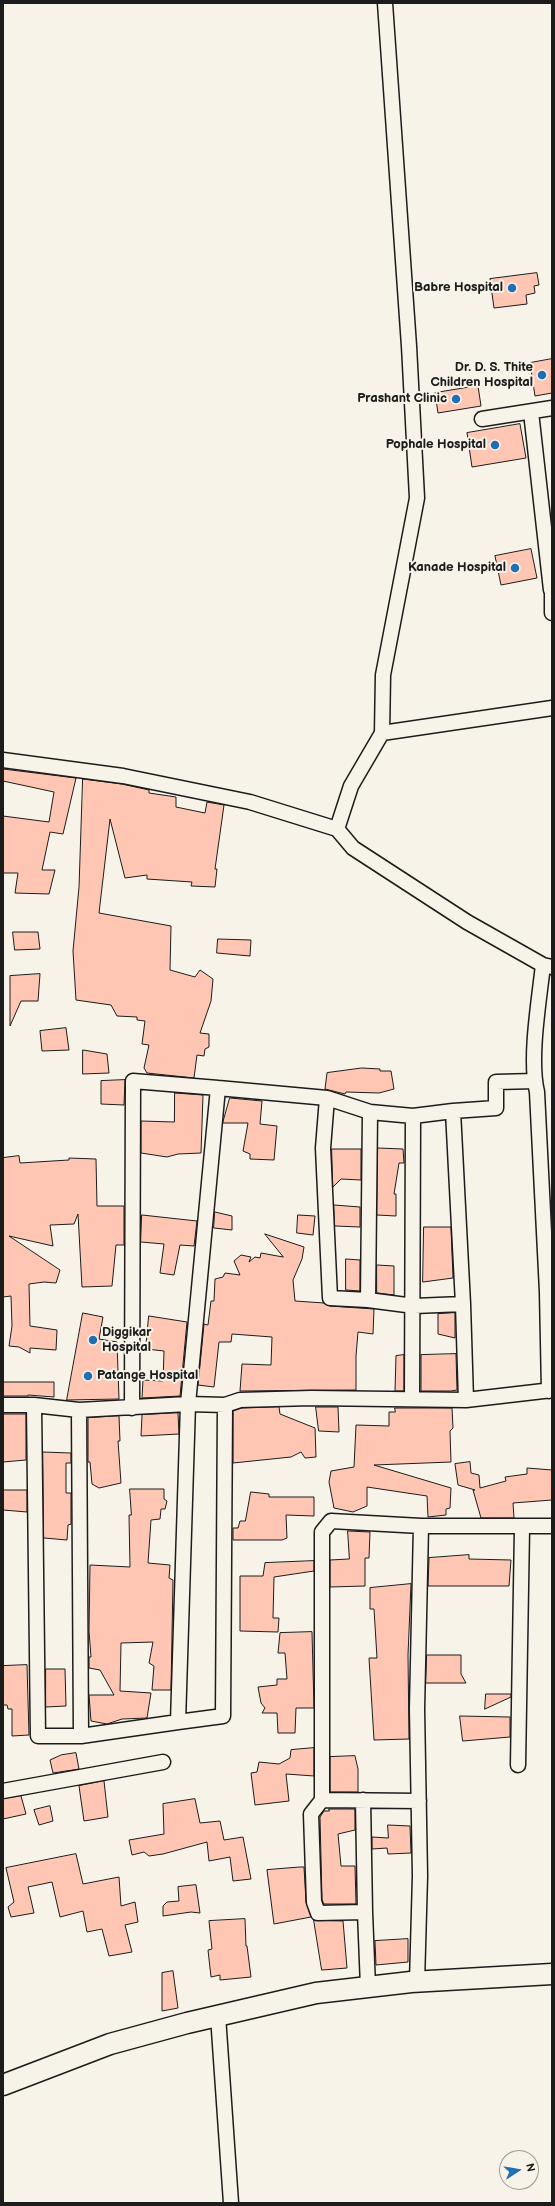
<!DOCTYPE html>
<style>
body{margin:0}
#map{position:relative;width:555px;height:2206px;overflow:hidden;background:#f7f3e8;font-family:"Balsamiq Sans",sans-serif}
canvas{display:block}
.frame{position:absolute;inset:0;border:4px solid #1c1c1c;pointer-events:none}
.north{position:absolute;left:499px;top:2150px;width:40px;height:40px;box-sizing:border-box;background:#f7f3e8;border:1px solid #9f9d96;border-radius:50%;rotate:78deg;font-size:11px;font-weight:700;line-height:16px;text-align:center;color:#1c1c1c}
.north::after{content:'';display:block;margin:auto;width:14px;height:18px;background:#1f6fb2;clip-path:polygon(50% 0,100% 100%,50% 72%,0 100%)}
</style>
<div id="map">
<canvas width="555" height="2206"></canvas>
<div class="frame"></div>
<div class="north">N</div>
</div>
<script>
const context = document.querySelector('canvas').getContext('2d');
context.lineJoin = 'round';
function fillPath(path, color) {
  context.fillStyle = color;
  context.fill(path, 'evenodd');
}
function trace(path, color, width, dash) {
  context.strokeStyle = color;
  context.lineWidth = width;
  context.lineCap = dash ? 'butt' : 'round';
  context.setLineDash(dash || []);
  context.stroke(path);
}
function label(font, color, halo, rows, align = 'center') {
  context.font = font + ' "Balsamiq Sans",sans-serif';
  context.lineWidth = 4;
  context.setLineDash([]);
  context.textBaseline = 'middle';
  context.strokeStyle = halo;
  context.fillStyle = color;
  for (const [text, x, y, turn = 0] of rows) {
    context.save();
    context.translate(x, y);
    context.rotate((+turn || 0) * Math.PI / 180);
    context.textAlign = isNaN(turn) ? turn : align;
    if (halo) context.strokeText(text, 0, 0);
    context.fillText(text, 0, 0);
    context.restore();
  }
}
const building = new Path2D(`
 M537,273L539,285L534,286L535,293L526,295L527,304L494,308L490,279Z
 M552,359V393L535,396L530,363Z
 M478,386L481,406L438,413L435,393Z
 M520,424L526,458L472,467L467,433Z
 M531,549L537,578L501,585L495,556Z
 M3,769L76,778L63,834L50,832L42,870H55L49,894L15,893L18,873H3V816L49,822L54,792L3,781Z
 M83,779L122,784L149,790V793L176,797V807L205,813L207,802L224,805L215,869H217L215,887L191,886L192,882L147,879V875L125,878L110,819L99,913L171,926L170,970L195,977L200,970L213,979L211,1001L200,1033L209,1034V1047L205,1049L204,1056L197,1055L194,1078L147,1073L144,1068L149,1045L142,1044L145,1021L137,1020V1017L117,1016L111,1005L76,1000L73,951L79,887Z
 M13,932H38L40,949L15,950Z
 M218,939L251,940L250,956L217,953Z
 M40,974L38,1001H21L10,1026V976Z
 M66,1028L69,1050L42,1051L40,1031Z
 M83,1050L107,1054L109,1073L83,1074Z
 M362,1068L380,1069V1071H391L394,1089L379,1093L346,1092L345,1094L325,1089L327,1073Z
 M125,1080L124,1105L101,1104V1081Z
 M175,1093L203,1095L201,1153L178,1154L167,1157L141,1153V1121L174,1122Z
 M230,1098L262,1101L260,1124L277,1126L274,1160L250,1159V1154L243,1151L248,1123H223Z
 M378,1148L403,1149L404,1163H399L394,1194H396V1216L377,1215Z
 M332,1149H361V1180L341,1179L333,1187Z
 M19,1156L20,1163L69,1160V1158L96,1159L97,1206H124V1245H116L112,1286L82,1287L78,1214L74,1224L50,1225L53,1246L9,1236L60,1270L56,1283L44,1282L29,1284L30,1326L57,1330L56,1350L30,1348V1353L19,1347L9,1346L12,1326L11,1296L3,1297V1158Z
 M334,1205L360,1207V1227L335,1226Z
 M215,1212L232,1216V1230L214,1228Z
 M142,1215L197,1221L194,1246L180,1245L174,1275L160,1273L164,1244L141,1242Z
 M298,1215L315,1216L313,1235L297,1233Z
 M424,1227H451L453,1278L423,1282Z
 M265,1234L304,1247L302,1259L293,1280L295,1301L324,1303L330,1306L374,1309L373,1334L358,1332L356,1356V1390L240,1391L242,1364L271,1365L272,1337L232,1334L231,1342H219L214,1387L198,1385L204,1324L208,1325L211,1301H214L215,1279L223,1277L225,1273L240,1275L234,1261L241,1255L251,1257L249,1262L255,1257L260,1258L261,1253L283,1257Z
 M346,1259L360,1260V1291L346,1290Z
 M377,1265L394,1266V1295L377,1293Z
 M83,1313L103,1317L99,1339L117,1342L119,1399L67,1400Z
 M455,1313V1338L438,1334V1314Z
 M149,1316L187,1322L180,1396L142,1398L143,1380L163,1381L164,1351L146,1349Z
 M456,1354L457,1390L451,1391H421V1355Z
 M404,1355V1391H395L396,1356Z
 M3,1382H54V1397L28,1395V1396H3Z
 M279,1407L280,1414L315,1428L316,1457L305,1458L301,1452L291,1457L233,1463V1411L242,1408Z
 M316,1407H338L339,1432L319,1431Z
 M395,1408H452L453,1428L450,1431L451,1462L374,1465L451,1488L450,1508L446,1509V1515L428,1517L427,1496L367,1487V1506L353,1512L334,1508L329,1482L331,1471L354,1467L356,1425L389,1426V1412H395Z
 M178,1413L179,1434L141,1436L142,1415Z
 M3,1414H26V1460L3,1462Z
 M119,1416L120,1441H118L121,1483L99,1488L92,1484L90,1462H88V1418Z
 M43,1452L71,1453V1463H66V1493H71V1524L68,1525L67,1540L44,1538Z
 M470,1462L471,1473L479,1475L480,1488L506,1481L505,1477L527,1474V1468L552,1470V1500L513,1503L514,1518H481L473,1490H475L458,1485L455,1464Z
 M130,1489H164V1499L167,1501L165,1509H161L160,1519L151,1520L148,1563L170,1565L169,1578L173,1580L171,1690H152L154,1666L149,1663L153,1642L121,1643L120,1691L151,1693L147,1718L122,1719L107,1724L91,1721L89,1695H114L100,1670L89,1668V1657H91L89,1631L90,1565L130,1567L129,1515H131Z
 M3,1490H27V1512L3,1510Z
 M251,1492L269,1494V1497H314V1516L286,1515L287,1538L282,1540H233V1528H238L240,1521H245Z
 M348,1531L370,1532L369,1558H365V1586L330,1587V1560L349,1559Z
 M469,1555V1559L511,1560L509,1586H428L429,1558Z
 M314,1561V1571L274,1577L273,1618H279L278,1632L240,1631V1576H263L265,1563Z
 M411,1584L408,1655L409,1739L374,1740L369,1658H377L374,1609H370V1588Z
 M312,1632L314,1708H296L295,1733H278L277,1713H262L265,1708L261,1703L258,1687L277,1685V1679H287L285,1653H278L280,1633Z
 M427,1655H461V1674L466,1683H426Z
 M27,1665L29,1735L12,1736V1709H8L7,1705H3V1666Z
 M46,1669H65L66,1706L46,1707Z
 M486,1694H511V1697L485,1709Z
 M460,1716L510,1717V1737L463,1741Z
 M314,1748V1776L286,1774L289,1801L255,1805L251,1773L257,1772L259,1762L279,1764L290,1758L291,1750Z
 M76,1753L79,1769L53,1773L50,1760L61,1755Z
 M355,1756L358,1769V1792H330V1757Z
 M104,1781L108,1817L84,1821L79,1786Z
 M21,1796L26,1814L3,1819V1799Z
 M195,1799L200,1823L220,1821L224,1840L243,1837L251,1879L233,1881L230,1857L209,1861L207,1842L163,1854L149,1856L144,1852L132,1855L129,1840L164,1834L163,1804Z
 M50,1806L53,1821L39,1825L34,1810Z
 M329,1809H355V1830L338,1834L341,1866H355L356,1904H324L322,1900L320,1817L324,1811H329Z
 M388,1825L410,1826L411,1853L388,1854L387,1848L372,1849V1837L388,1838Z
 M76,1854L83,1884L119,1877L121,1906L135,1902L138,1922L125,1925L132,1952L109,1956L102,1929L87,1932L83,1911L60,1917L52,1882L28,1887L34,1913L11,1917L8,1907L14,1902L6,1868Z
 M300,1867H304L306,1902L311,1917L274,1924L267,1870Z
 M196,1885L200,1913L191,1912L163,1916V1906L167,1902L179,1901L178,1887Z
 M245,1919L246,1946H247L251,1977L220,1980V1975L211,1977L208,1950L212,1949L209,1921Z
 M314,1920L343,1921L347,1968L322,1970Z
 M408,1939V1962L376,1965L375,1941Z
 M173,1971L178,2008L162,2011V1973Z`);
fillPath(building, '#ffc7b3');
trace(building, '#1c1c1c', 1);
const street = new Path2D(`
 M531,412L551,590
 M482,419L552,408
 M552,585V613
 M382,733L552,708
 M3,760L123,776L250,802L337,829L353,848L467,922L543,965L552,967
 M337,829L351,786L382,733L383,675L417,498L409,346L385,3
 M543,965C539,1001 529,1059 537,1092L547,1292L549,1391
 M218,1088L327,1098L323,1148L330,1298L368,1300L414,1306L463,1304L466,1400
 M327,1098L370,1112L413,1116
 M453,1111L496,1108V1082L535,1081
 M368,1300L370,1112
 M412,1399L413,1116L453,1111L463,1304
 M3,1405H34L79,1410L188,1404L225,1405L240,1400L311,1398L466,1400L552,1390
 M34,1405L38,1736H81L178,1722L188,1404L218,1088L133,1081L132,1408
 M79,1410L81,1736
 M178,1722L223,1716L225,1405
 M518,1765L522,1528
 M3,1791L163,1762
 M322,1800L311,1814L314,1902L318,1913L365,1912L368,1987
 M363,1800L365,1912
 M419,1801L322,1800V1532L331,1521L421,1526H552
 M417,1982L420,1876L417,1709L421,1526
 M218,2016L231,2203`);
const secondary = new Path2D(`
 M3,2085L110,2044L187,2023L316,1993L411,1982L552,1974`);
trace(street, '#1c1c1c', 17);
trace(secondary, '#1c1c1c', 23);
trace(street, '#f7f3e8', 14);
trace(secondary, '#f7f3e8', 20);
for (const [x, y, r, color] of [
 [512,288,5,"#1f6fb2"],
 [542,375,5,"#1f6fb2"],
 [456,399,5,"#1f6fb2"],
 [495,445,5,"#1f6fb2"],
 [515,568,5,"#1f6fb2"],
 [93,1340,5,"#1f6fb2"],
 [88,1376,5,"#1f6fb2"]
]) {
  const dot = new Path2D();
  dot.arc(x, y, r, 0, 2 * Math.PI);
  context.fillStyle = color;
  context.fill(dot);
  trace(dot, '#f7f3e8', 1.5);
}
label('bold 13px', '#1c1c1c', '#f7f3e8', [
 ["Babre Hospital",503,288],
 ["Dr. D. S. Thite",533,368],
 ["Children Hospital",533,383],
 ["Prashant Clinic",447,399],
 ["Pophale Hospital",486,445],
 ["Kanade Hospital",506,568],
 ["Diggikar",102,1333,"left"],
 ["Hospital",102,1348,"left"],
 ["Patange Hospital",97,1376,"left"]
], 'right');
</script>
